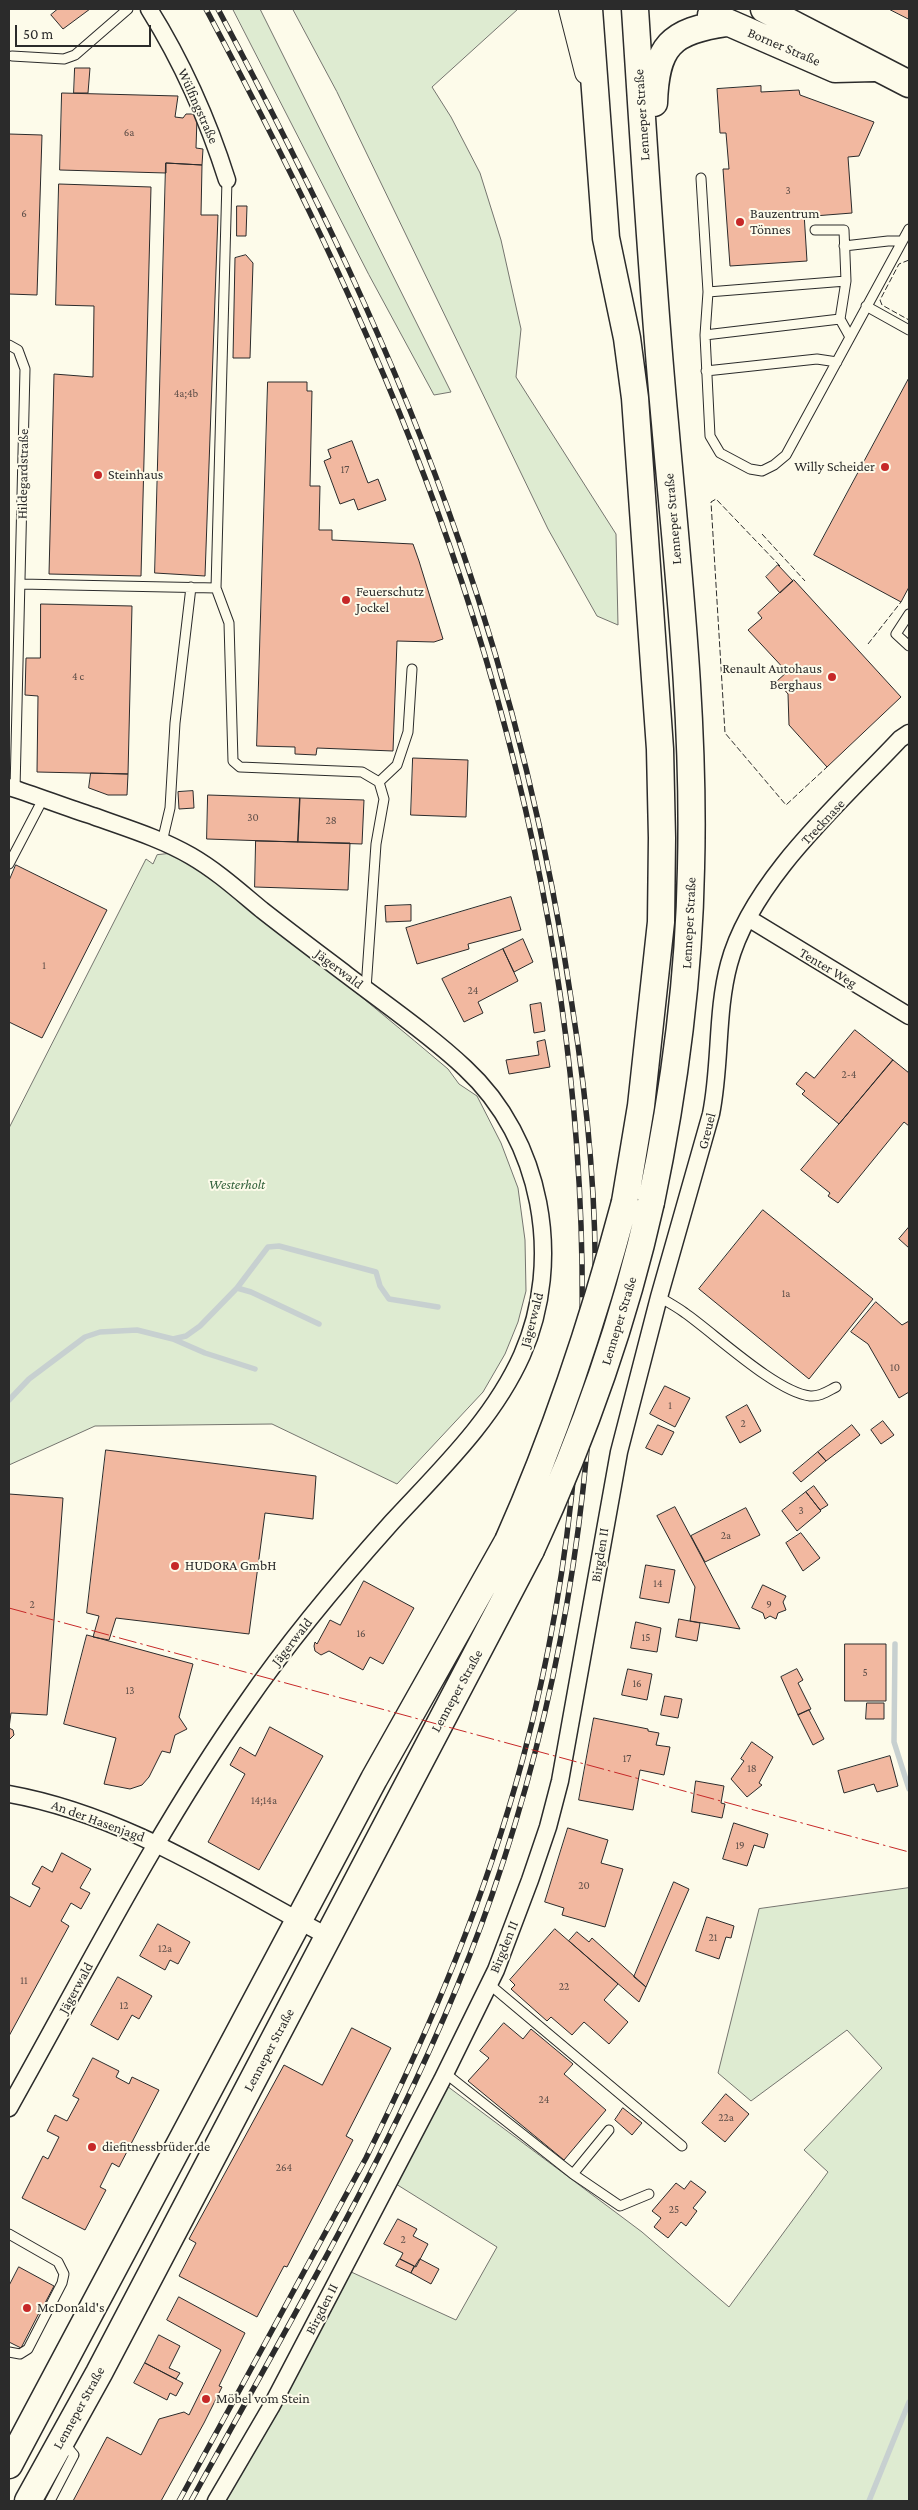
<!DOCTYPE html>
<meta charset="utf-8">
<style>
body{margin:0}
#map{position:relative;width:918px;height:2510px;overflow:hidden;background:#fdfbea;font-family:"Crimson Pro",serif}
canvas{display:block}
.frame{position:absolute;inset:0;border:10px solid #2b2b2b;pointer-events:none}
.scale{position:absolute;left:15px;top:25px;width:136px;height:22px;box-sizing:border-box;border:2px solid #2b2b2b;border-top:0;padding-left:6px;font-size:15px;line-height:18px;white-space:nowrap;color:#2b2b2b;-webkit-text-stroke:4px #fdfbea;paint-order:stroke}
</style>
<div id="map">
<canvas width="918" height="2510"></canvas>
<div class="frame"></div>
<div class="scale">50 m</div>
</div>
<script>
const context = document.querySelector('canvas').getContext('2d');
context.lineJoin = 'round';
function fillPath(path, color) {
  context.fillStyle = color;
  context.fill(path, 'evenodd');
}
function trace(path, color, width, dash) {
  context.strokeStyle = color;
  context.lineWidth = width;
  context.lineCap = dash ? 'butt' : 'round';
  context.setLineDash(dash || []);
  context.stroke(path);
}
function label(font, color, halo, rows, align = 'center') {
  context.font = font + ' "Crimson Pro",serif';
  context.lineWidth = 4;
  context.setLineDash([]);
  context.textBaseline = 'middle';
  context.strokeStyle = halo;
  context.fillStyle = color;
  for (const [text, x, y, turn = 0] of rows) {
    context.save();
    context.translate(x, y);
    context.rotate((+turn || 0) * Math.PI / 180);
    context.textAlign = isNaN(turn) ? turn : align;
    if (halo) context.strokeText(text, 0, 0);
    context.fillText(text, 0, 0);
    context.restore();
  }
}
const green = new Path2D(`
 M233,9H260L451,392L434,395L369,275Z
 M293,9H518L432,87L451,117L480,173L501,240L521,329L516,377L616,534L618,625L597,616L548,529L337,92Z
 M176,853C270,921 359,994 448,1069L459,1084L477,1096L501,1143L518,1188L525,1240L526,1291L518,1322L505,1354L483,1392L397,1484L272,1424L95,1426L9,1465V1128L146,859L153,864L157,855Z
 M909,1888V2501H224L349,2271L456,2320L497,2247L396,2184L447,2086L642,2232L729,2307L828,2172L804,2150L882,2068L847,2030L751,2101L718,2073L759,1909Z`);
fillPath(green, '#deebd1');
trace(green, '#74746e', 1);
trace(new Path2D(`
 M237,1288L251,1292L319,1324
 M173,1339L205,1353L255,1369
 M9,1400L29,1379L85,1337L100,1332L137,1330L173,1339L186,1336L200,1326L237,1288L268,1247L279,1246L376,1272L380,1286L389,1299L438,1307
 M895,1644L894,1742L909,1789
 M869,2501L909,2402`), '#c7d0d0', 5.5);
const building = new Path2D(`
 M58,9H90L63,29L51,15Z
 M889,9H909V19Z
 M75,68H90L88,93H74Z
 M761,86V92L799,90L800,95L874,122L859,156L848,157L852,213L814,216V213H804L807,261L730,266L723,169H729L726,133H720L717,89Z
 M62,93L178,96L175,117L183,118L186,114H195L197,118L196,148L203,149L202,165L166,163V173L60,170Z
 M9,134L42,135L37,295L9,294Z
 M166,163L202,165L201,215H218L205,576L155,573Z
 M59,184L151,187L141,576L49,574L54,374L93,377L94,306L56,305Z
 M237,206H247L246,236H237Z
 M246,255L253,263L250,358H233L235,258Z
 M909,378V587L901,602L814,555Z
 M268,382H307V391H312L310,486H320L319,530H332V540L413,544L419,561L443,639L434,642L397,641L393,751L317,748L316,755L295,754V747L257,746Z
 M352,441L368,483L378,479L386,500L358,510L354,499L340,504L324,461L331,458L328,450Z
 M778,565L793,581L780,593L766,577Z
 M794,580L901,697L827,767L789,725L788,694L777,681L787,672L748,630L762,618L758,613Z
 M41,604L132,606L128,774L37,772L38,696L25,695L26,658H40Z
 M413,758L468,760L466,817L411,815Z
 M91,773L128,774L127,795H108L89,788Z
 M193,791L194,808L179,809L178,792Z
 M208,795L300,798L298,842L207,839Z
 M300,798L364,800L362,844L298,842Z
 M256,841L350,843L348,890L255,887Z
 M16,865L107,910L42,1038L9,1022V881Z
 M511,897L521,930L468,944L469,949L417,964L406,928Z
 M411,905V921L386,922L385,906Z
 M523,939L533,962L514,972L503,949Z
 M503,949L518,981L478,1002L483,1013L464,1022L442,979Z
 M541,1003L545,1031L534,1033L530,1005Z
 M855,1030L893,1060L839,1124L802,1094L805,1091L796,1084L806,1072L814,1078Z
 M545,1040L550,1067L509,1074L506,1060L539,1055L537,1042Z
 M893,1060L909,1073V1126L904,1122L838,1203L828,1196L830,1193L801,1170Z
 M763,1210L873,1299L809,1379L699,1289Z
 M909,1227V1248L899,1239Z
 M876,1302L902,1325L909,1321V1392L899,1398L868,1344L851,1332Z
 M665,1386L690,1398L675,1427L650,1414Z
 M747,1405L761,1431L740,1443L726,1417Z
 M883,1421L894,1435L881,1444L871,1430Z
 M658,1425L674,1432L662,1455L646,1448Z
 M852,1425L860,1435L826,1461L818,1452Z
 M106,1450L316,1476L313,1519L265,1513L249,1634L116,1618L109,1640L93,1637L99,1616L87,1613Z
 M818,1452L826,1461L801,1482L793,1473Z
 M814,1486L828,1505L820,1510L806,1492Z
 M806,1492L821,1511L797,1531L782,1511Z
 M9,1494L63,1498L47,1715L11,1713L9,1728L13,1730L14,1735L9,1740Z
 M675,1507L740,1629L690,1621L695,1587L657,1516Z
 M746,1508L760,1535L705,1562L691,1536Z
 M801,1533L820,1558L803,1571L786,1543Z
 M646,1565L675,1570L669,1603L640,1598Z
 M364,1581L414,1608L383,1664L370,1657L363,1670L329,1651L321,1655L315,1651L314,1646L315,1642L317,1644L330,1620L340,1625Z
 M763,1585L786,1596L783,1602L786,1610L778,1613L776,1619L770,1616L765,1619L763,1613L752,1608Z
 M679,1619L700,1623L697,1641L676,1637Z
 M636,1622L661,1628L657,1652L631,1648Z
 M87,1635L193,1664L179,1717L187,1729L175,1735L170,1753L162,1751L149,1777L142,1785L130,1789L104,1784L116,1738L64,1724Z
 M845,1644H886V1701H845Z
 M628,1669L652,1674L647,1700L622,1695Z
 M797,1669L803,1680L798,1683L811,1709L798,1715L781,1677Z
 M665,1696L682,1699L678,1718L661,1715Z
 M867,1703H884V1719H866Z
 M809,1710L824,1739L813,1745L798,1715Z
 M594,1718L648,1729V1731L659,1733L656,1745L670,1747L664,1775L640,1770L633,1810L579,1800Z
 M270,1727L323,1756L259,1870L208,1842L245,1774L230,1765L240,1747L255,1756Z
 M752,1742L773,1757L759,1783L762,1785L747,1797L731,1779L744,1761L741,1759Z
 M890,1756L898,1786L877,1792L874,1784L844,1793L838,1771Z
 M696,1781L724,1786L721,1803L725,1804L722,1818L692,1812Z
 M734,1823L768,1834L764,1848L754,1845L747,1866L723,1859Z
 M568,1828L608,1840L601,1863L623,1869L605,1927L562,1915L564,1908L545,1902Z
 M62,1853L91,1869L80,1888L90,1893L81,1909L71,1903L61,1921L69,1926L9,2036V1896L30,1907L40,1888L32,1884L42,1866L52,1872Z
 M674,1882L689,1889L646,1987L634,1977Z
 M707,1917L734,1926L731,1938L726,1937L719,1959L696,1951Z
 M158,1924L190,1942L178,1964L170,1960L165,1970L140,1956Z
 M555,1929L618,1984L604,2000L628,2022L609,2044L584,2022L572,2035L551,2017L547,2021L511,1989L515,1985L510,1980Z
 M577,1932L589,1942L592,1938L646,1987L639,2002L569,1941Z
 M118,1977L152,1996L139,2019L132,2015L118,2040L91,2025Z
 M504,2023L523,2039L531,2029L573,2064L564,2074L606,2110L564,2160L468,2081L489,2058L480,2051Z
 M352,2028L391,2048L346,2136L353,2140L287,2267L284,2266L257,2317L179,2276L196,2243L189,2239L284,2065L322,2085Z
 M93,2058L119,2071L116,2077L129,2084L132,2077L159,2090L119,2167L112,2163L100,2187L106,2190L85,2230L22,2198L43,2156L48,2159L59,2137L47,2131L55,2115L67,2121L79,2099L73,2096Z
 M726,2094L749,2114L725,2142L702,2123Z
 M623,2108L642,2123L632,2135L615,2120Z
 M691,2181L706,2192L693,2208L697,2211L686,2226L681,2222L668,2238L654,2227L661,2218L652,2211L676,2183L684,2189Z
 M398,2219L417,2229L413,2236L428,2244L416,2267L400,2259L403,2253L384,2244Z
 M400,2259L414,2266L411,2273L396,2266Z
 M420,2259L439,2269L431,2284L411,2273Z
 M19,2267L54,2286L45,2303L47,2305L43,2313L40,2311L21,2348L9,2342V2286Z
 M179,2297L245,2333L219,2386L222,2387L204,2423L161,2501H73L107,2437L141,2455L159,2419L184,2412L189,2415L221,2350L167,2320Z
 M159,2335L180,2346L169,2368L180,2373L176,2379L145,2363Z
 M145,2363L183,2383L176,2396L170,2393L167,2400L134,2383Z`);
fillPath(building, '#f2b8a0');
trace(building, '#2b2b2b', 1);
const lane = new Path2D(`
 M12,56L64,59L75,55L128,9
 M701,178L708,292L705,335L710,436L720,453L750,469L762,471L774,465L786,455L909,229
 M227,180L216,588L229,623L233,761L240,767L362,772L379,782L384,799L376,844L366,989
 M815,230H844L846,281L840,319L850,337
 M844,246L888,241H902
 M708,292L846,281
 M866,306L909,330
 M705,335L840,319
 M9,345L18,350L25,369L15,789
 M706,371L817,359L837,362
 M20,584L216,588
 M909,614L896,634L909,646
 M379,782L397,765L408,732L412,669
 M162,842L170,808L175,723L191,587
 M9,864L43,799
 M659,1297C668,1302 677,1307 685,1313C715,1334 776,1392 810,1396C820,1397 828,1391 836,1387
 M489,1984L682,2146
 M445,2073L573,2174L620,2206L649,2194
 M573,2174L609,2130
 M9,2234L58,2262L64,2274L62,2283L28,2349L20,2354L9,2352
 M50,2501L74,2455L63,2442`);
const street = new Path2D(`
 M149,9C182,62 208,120 227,180
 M9,787C37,796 65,807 93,816C126,828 160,838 191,856C217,871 239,891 262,910C290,932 318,953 347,975C385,1004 430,1035 465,1068C542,1139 564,1260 522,1355C493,1420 440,1470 392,1522C341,1579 291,1638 247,1702C157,1830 86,1971 9,2108
 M748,918L909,1016
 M9,1794C126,1815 225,1882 329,1937
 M216,2501L271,2407L442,2080L496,1970L530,1880L548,1827L560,1781L619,1452L659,1297L711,1114C721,1065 716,1012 729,964C751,880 842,801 900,739L909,733`);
const secondary = new Path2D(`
 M571,9L587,72`);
const primary = new Path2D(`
 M589,9L606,238L627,338L635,398L660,749L662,838L661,922L641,1106L625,1202
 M635,9C644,147 652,285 665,423C678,571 695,720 691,868C689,981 674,1092 651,1202
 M764,9L909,84
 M711,15L835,69L874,68
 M654,103C656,46 670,31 727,23
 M9,2465L374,1779L508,1541
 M28,2501L99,2373L531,1550`);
trace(lane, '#2b2b2b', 11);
trace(street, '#2b2b2b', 19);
trace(secondary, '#2b2b2b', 26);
trace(primary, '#2b2b2b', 29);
trace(lane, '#fdfbea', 9);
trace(street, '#fdfbea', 16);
trace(secondary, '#fdfbea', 24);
trace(primary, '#fdfbea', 26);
const rail = new Path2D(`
 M179,2501L366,2158C431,2026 485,1900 523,1758C630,1356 584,934 449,544C385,359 298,182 206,9
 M191,2501C299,2304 418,2108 492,1895C559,1702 592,1500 595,1296C597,1199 587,1100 572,1005C549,847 511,691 459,541C396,357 309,180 218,9`);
trace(rail, '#2b2b2b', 5.5);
trace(rail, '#fdfbea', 4, [11]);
const primaryBridge = new Path2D(`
 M508,1541C557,1431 594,1318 625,1202
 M531,1550C583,1438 624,1323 651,1202`);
trace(primaryBridge, '#2b2b2b', 29, []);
trace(primaryBridge, '#fdfbea', 26);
trace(new Path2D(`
 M909,260L899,264L880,300L882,305L909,320
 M762,534L805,581
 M780,566L716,499L711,502L725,733L786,805L827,767
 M868,644L901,602`), '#2b2b2b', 1, [6, 2.5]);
trace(new Path2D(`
 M9,1608L909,1852`), '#c62828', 1, [18, 4, 2.5, 4]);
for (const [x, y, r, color] of [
 [740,222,5,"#c62828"],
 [885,467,5,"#c62828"],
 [98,475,5,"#c62828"],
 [346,600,5,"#c62828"],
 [832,677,5,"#c62828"],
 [175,1566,5,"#c62828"],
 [92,2147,5,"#c62828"],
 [27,2308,5,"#c62828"],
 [206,2399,5,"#c62828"]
]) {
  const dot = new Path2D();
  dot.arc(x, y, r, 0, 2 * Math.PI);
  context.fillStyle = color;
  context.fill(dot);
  trace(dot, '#fdfbea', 2);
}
label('11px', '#5d4e48', null, [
 ["6a",129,133],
 ["3",788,191],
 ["6",24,214],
 ["4a;4b",186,394],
 ["17",345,470],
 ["4 c",78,677],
 ["30",253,818],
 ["28",331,821],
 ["1",44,966],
 ["24",473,991],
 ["2-4",849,1075],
 ["1a",786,1294],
 ["10",895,1368],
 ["1",670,1406],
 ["2",743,1424],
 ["3",801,1511],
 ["2a",726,1536],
 ["14",658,1584],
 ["2",32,1605],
 ["9",769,1605],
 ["16",361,1634],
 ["15",646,1638],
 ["5",865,1673],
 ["16",637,1684],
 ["13",130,1691],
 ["17",627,1759],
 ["18",752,1769],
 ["14;14a",264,1801],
 ["19",740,1846],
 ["20",584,1886],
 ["21",713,1938],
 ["12a",165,1949],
 ["11",24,1981],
 ["22",564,1987],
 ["12",124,2006],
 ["24",544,2100],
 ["22a",726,2118],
 ["264",284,2168],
 ["25",674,2210],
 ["2",403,2240]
]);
label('14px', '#2b2b2b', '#fdfbea', [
 ["Borner Straße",784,47,23],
 ["Wülfingstraße",198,106,66],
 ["Lenneper Straße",642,115,-94],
 ["Hildegardstraße",23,474,-89],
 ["Lenneper Straße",673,519,-95],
 ["Trecknase",823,822,-47],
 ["Lenneper Straße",689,923,-87],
 ["Tenter Weg",828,968,31],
 ["Jägerwald",339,969,37],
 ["Greuel",707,1131,-76],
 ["Jägerwald",532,1320,-75],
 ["Lenneper Straße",619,1321,-73],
 ["Birgden II",600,1555,-81],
 ["Jägerwald",292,1642,-52],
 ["Lenneper Straße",457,1691,-61],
 ["An der Hasenjagd",98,1821,20],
 ["Birgden II",504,1947,-68],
 ["Jägerwald",76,1988,-61],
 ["Lenneper Straße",269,2050,-62],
 ["Birgden II",322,2309,-63],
 ["Lenneper Straße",79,2408,-61]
]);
label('14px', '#2b2b2b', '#fdfbea', [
 ["Bauzentrum",750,214],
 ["Tönnes",750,230],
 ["Willy Scheider",875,467,"right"],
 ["Steinhaus",108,475],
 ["Feuerschutz",356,592],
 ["Jockel",356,608],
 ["Renault Autohaus",822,669,"right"],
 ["Berghaus",822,685,"right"],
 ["HUDORA GmbH",185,1566],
 ["diefitnessbrüder.de",102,2147],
 ["McDonald's",37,2308],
 ["Möbel vom Stein",216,2399]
], 'left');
label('italic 14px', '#34623c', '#fdfbea', [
 ["Westerholt",237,1185]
]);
</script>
